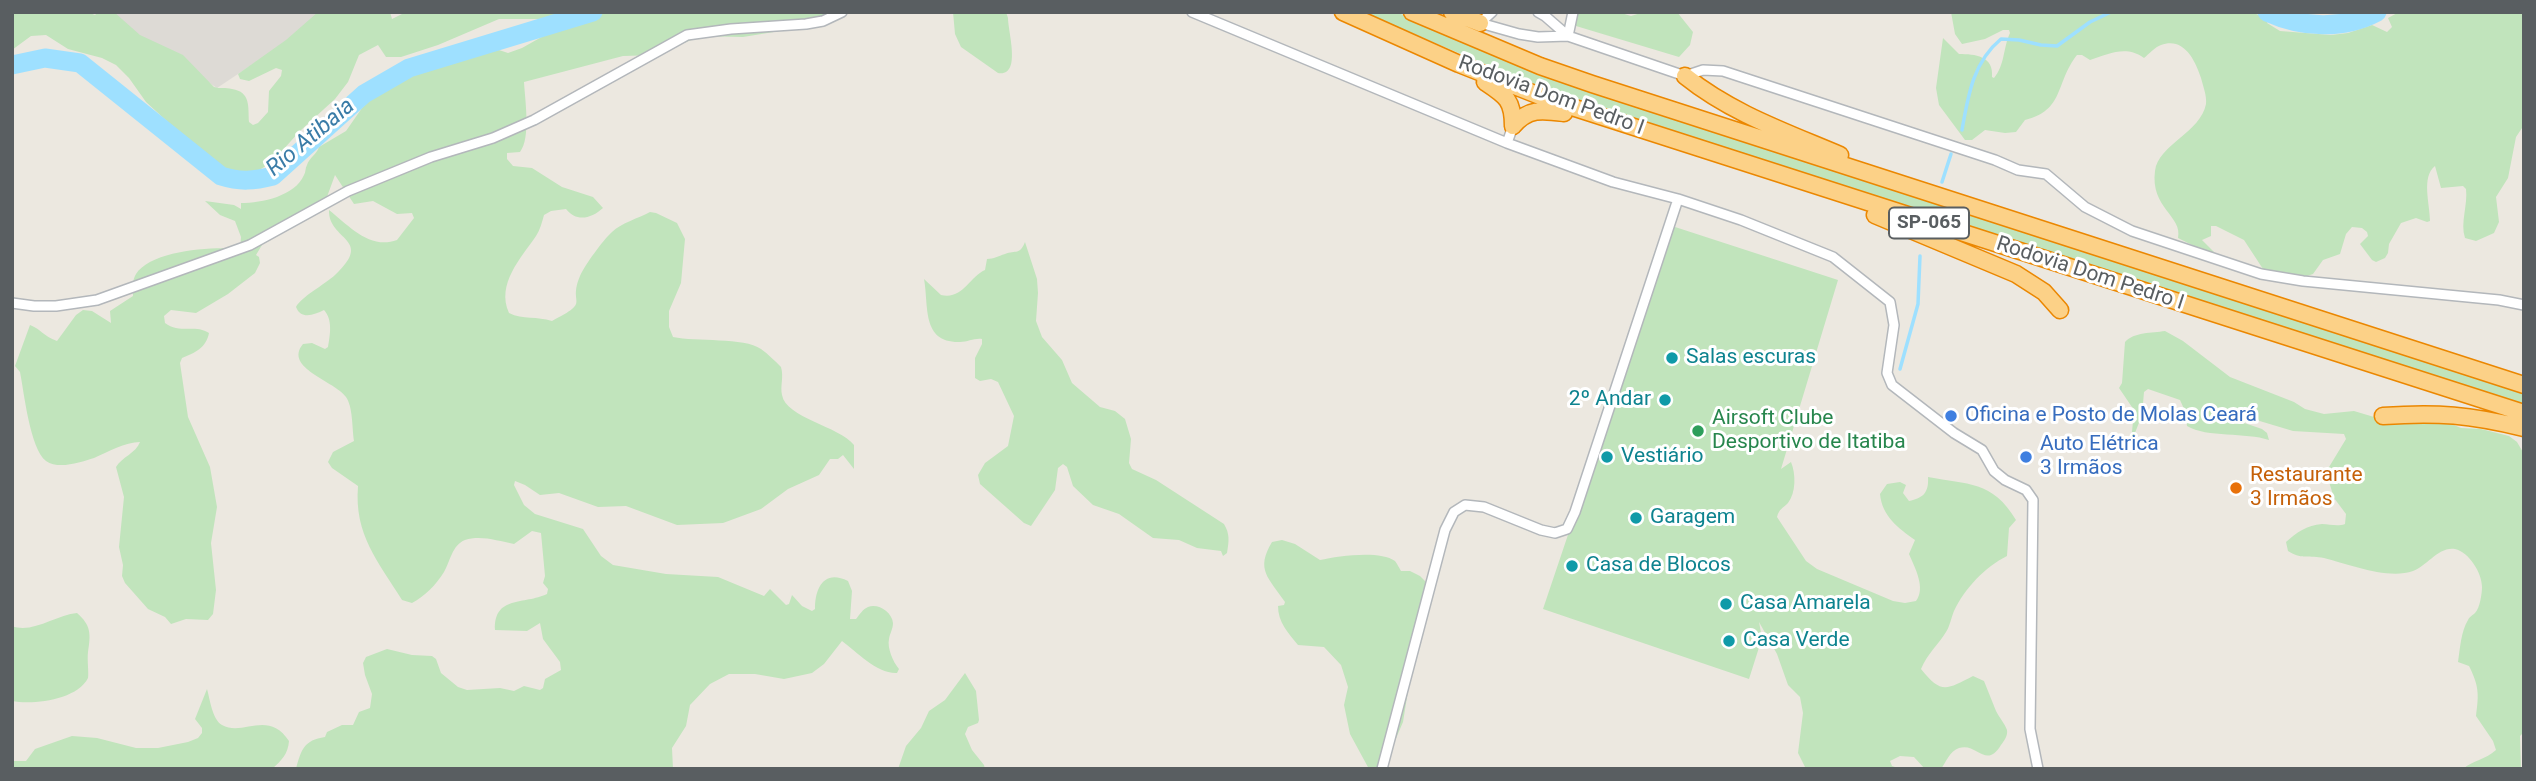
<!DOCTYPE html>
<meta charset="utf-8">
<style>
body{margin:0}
#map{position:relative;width:2536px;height:781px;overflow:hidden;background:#ece8e0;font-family:Roboto,sans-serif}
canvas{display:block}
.frame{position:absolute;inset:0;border:14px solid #595e61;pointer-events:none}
</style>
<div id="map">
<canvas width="2536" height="781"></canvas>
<div class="frame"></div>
</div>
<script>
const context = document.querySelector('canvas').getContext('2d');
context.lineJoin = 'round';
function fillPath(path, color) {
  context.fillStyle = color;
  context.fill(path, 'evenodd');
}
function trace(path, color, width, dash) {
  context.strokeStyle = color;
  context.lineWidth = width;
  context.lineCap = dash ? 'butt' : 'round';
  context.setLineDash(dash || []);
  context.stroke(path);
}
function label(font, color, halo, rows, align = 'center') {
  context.font = font + ' Roboto,sans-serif';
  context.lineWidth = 6;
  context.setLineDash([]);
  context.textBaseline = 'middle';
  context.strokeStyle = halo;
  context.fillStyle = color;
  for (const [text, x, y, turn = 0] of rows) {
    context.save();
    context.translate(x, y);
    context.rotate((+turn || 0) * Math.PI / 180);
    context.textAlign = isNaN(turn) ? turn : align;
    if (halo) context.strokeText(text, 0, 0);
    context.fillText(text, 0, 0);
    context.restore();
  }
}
fillPath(new Path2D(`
 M103,12H331L217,88Z`), '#dddad5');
fillPath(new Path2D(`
 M12,12H87L95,15L98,12H114L140,35L183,55L214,87C221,89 225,87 232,89C251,92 248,107 249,122L253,125L258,123L268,112L269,91L281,76L282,70L276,68L249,81L240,79L238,74L286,40L318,12H390L392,19L404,13L568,12L544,19H499L438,45L401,57H386L378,45L359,55L348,82L335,99L300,131L272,162L242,181L224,175L199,159V155L195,147L146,102L129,78L116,65L102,58L68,49L46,35L31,36L12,50Z
 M594,12H850L792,29L743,37L696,36L691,40L657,55L623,56L524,82C525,100 531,138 520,152L507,153V159L513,166L532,168L562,187L593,197L603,208C591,219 576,222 566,209L551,211L544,215C542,222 540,230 536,236C521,258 496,284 509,313C523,320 537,316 552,321C593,300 567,306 580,276C585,265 603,240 612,232C621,223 639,218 650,212L656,213L677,223L685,239L681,283L669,311V327L673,337C696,342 744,337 761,349C768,354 775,361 781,367C784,377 780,386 782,395C786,418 839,426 854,445V469L843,455L838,459H830L819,475L788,489L761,509L723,523L677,525L626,506L598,507L559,493L540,495L525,485L515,481L514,485L524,505L535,514L583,529L601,556L613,565L666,574L718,577L764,596L770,589L786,605L789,604L792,595L802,606L812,611L815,609C815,588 824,569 848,581L852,591L850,619H856C860,614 863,609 868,607C878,603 892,612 893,623C893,629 890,633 889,639C887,648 893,662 899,669L897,673C877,674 857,652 842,641L824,664L812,673L784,679L755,674H729L710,684L690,705L686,726L672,748L673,769H296C301,750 304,740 325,737L327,732L342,725H353L359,712L370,708L372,694L365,675L363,663L366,657L387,649L412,655L432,656L436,659L441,673L458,687L467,690L500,688L514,691L524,686L540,690L543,688L545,679L561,670L560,662L543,639L540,623L527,631L495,630C494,595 524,605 547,594L548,589L543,583L545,576L541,533L532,531L514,544C498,541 481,535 465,540C452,545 450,562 444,572C436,585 425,596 412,603L402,600C378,561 354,535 358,486L332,468L328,462L333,452L354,441C352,428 353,407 346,397C335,381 283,368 303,344L312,343L325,349L328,347C330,335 333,320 324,310C314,315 301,320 296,307C301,297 324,285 335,275C375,238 328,241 329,210C349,226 370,250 397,240L414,218L412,213L397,214L373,201L354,204L335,175L324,205L312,217H293L265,240L256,255L259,257L260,263L255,273L228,294L196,313L171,310L164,316L165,323C179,334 196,324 209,333C206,348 195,353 182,358L180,363L188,417L210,467L217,507L211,543L216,590L213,614L208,620L186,619L171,624L165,617L148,609L125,583L122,576L123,565L119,547L124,497L116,467C122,457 136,453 140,442C125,442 108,452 94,458C81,462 59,470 46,461C30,449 24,392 20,372L15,366L30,325C41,329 43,336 57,341L76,315L83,310L92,311L111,323L110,311L133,296C133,289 132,280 136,274C151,250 214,246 240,249L241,237L235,221L220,215L205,201L234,205L241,209V203C262,203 295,196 304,175C306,172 305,168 307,165C309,158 317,154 319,147L346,131L362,108L377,92L390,83L456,56L499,50L508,53L522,48L570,21Z
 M953,12H1006L1008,18C1008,32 1022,77 998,73L961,47L955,34Z
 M1362,12H1396L1457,38L1756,144L1916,198L2524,391V405L1546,90Z
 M1571,12H1618L1631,16L1644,12H1677L1693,32L1690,45L1679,57L1576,26Z
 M1951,12H2251L2269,19L2267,23L2280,31L2331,35L2348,33L2372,25L2387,32L2392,27L2388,18L2399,12H2524V125L2516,137L2508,178L2496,197L2499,222L2494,233L2476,241L2465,238C2460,223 2468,205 2466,189L2463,186L2441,188L2435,166C2421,177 2430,204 2430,221L2427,222L2416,218L2401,223L2389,244L2388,253L2385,258L2376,262L2372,260L2360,244L2368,236L2367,232L2362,228L2352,227L2346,234L2340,254L2323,260L2313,274L2295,280L2276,278L2263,269L2244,240L2216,226H2211V236L2202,240L2214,252H2206L2178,238C2183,216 2150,208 2155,171C2158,145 2201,132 2206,104C2207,96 2203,86 2201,78C2195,60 2184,37 2161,45C2155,47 2149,54 2144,58C2126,45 2109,54 2090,60L2082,55H2077C2055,83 2065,110 2025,120L2016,132L2005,133L1985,130L1972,140H1965L1939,105L1936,88L1943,38L1959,54C1975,54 1994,56 1992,77L1994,78C2005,65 2003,48 2010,33L2009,30H2003L1985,39L1962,44L1955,34Z
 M1672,226L1838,280L1781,469L1791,462C1796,474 1796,493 1788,503C1783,508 1779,509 1777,517L1806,561L1817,569L1893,601L1905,603L1916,601C1926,588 1915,568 1909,554L1915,540C1898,528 1882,516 1880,494L1887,484L1900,482L1906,485L1903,493L1909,501C1923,498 1929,493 1928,477C1968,485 1992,480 2016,520L2009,528L2007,556C1985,567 1965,588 1954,611C1951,618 1950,626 1946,632C1938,645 1927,654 1921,669C1941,694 1946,690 1973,676L1984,681C1988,691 1992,701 1996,711C1999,717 2005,724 2007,730C2008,736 2004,741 2001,745C1986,770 1977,742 1959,748C1950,751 1946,762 1941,769H1925L1914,757L1900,756L1890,761L1892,766L1901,769H1806L1798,753L1803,713L1800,697L1788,685L1777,654L1759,622L1762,638L1749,679L1543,609Z
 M1025,242L1037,279L1038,293L1036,321L1042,337L1062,360L1072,383L1100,407L1115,411L1125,419L1131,439L1129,463L1132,469L1156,480L1224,524C1230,534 1229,541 1227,553L1223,556L1221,551L1197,548L1179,540L1153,538L1119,514L1093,505L1073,486L1067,467L1063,464L1058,468L1055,490L1031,526L1024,523L980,484L978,475L985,463L1008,446L1014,416L998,382L991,379L980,381L975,378V358L982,344V339C974,338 968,342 960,342C921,343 929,306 924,279L941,295C963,300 969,277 985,270L987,259C994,259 998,256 1005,254C1016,250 1020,255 1025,242Z
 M2165,331L2183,341L2230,377L2294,402L2305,409L2324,414L2354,411L2384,420L2432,416L2461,428L2481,429L2509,436L2517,442L2524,454V732L2520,736L2521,769H2463C2473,760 2485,760 2496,750L2493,741L2476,716C2479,694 2479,686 2469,666L2458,662C2460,649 2461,631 2468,620C2469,617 2473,615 2475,613C2480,608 2482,593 2482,587C2482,573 2469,552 2455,549C2439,546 2427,566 2413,571C2388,580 2348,564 2324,558C2309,555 2302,560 2288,551L2286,542C2296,533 2307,525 2322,524C2330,524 2337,527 2345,524L2346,514L2334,498L2326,472L2346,439L2344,434L2293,431L2223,410L2215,413L2262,429L2267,433L2269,440C2246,432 2207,438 2187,426L2185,411L2180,400L2148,389L2144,392L2142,415L2131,443L2134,410L2119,388L2122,383L2125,342C2134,332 2152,333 2165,331Z
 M1282,540L1295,544L1320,560C1338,556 1380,550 1395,561C1396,562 1400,569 1401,571H1410L1420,576L1429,585L1431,594L1424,629L1413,660L1403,722L1383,769H1369L1350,734L1344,705L1348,687L1341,665L1324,647L1298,645C1288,633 1278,622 1278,606L1284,605L1285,602C1269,578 1255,570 1272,542Z
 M77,613C91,625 91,634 88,652C87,659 89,674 88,678C77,700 33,705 12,701V626C32,634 56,615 77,613Z
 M965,673L976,691L979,720L978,723L968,727L965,734L972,750L984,765L985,769H898L906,746L921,728L929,711L945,700Z
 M207,689C210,699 212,719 222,725C243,737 268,709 289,741C288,754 282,760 272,769H12V761H26L35,749L72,736L97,738L136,748H158L188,742L198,738L202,733V728L195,719Z`), '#c1e4bc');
trace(new Path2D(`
 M1962,130C1968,96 1973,62 2001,39L2019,40L2041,45L2057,46L2090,22L2111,12
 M1942,182L1951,154
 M1900,369L1918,304L1920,256`), '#9ee0ff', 3.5);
trace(new Path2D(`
 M2267,12C2302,28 2343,30 2377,12
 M12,65L45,58L80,63L221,176C240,182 254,181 273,176L364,94L409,68L593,12`), '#9ee0ff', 19);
const minor = new Path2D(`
 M1192,12L1507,143L1513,126
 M1538,12L1545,16L1568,36
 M1480,23L1519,34L1538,37L1568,36L1685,76L1703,70L1723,71L1995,160L2018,170L2046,174L2085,207L2132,231L2261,274L2303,281L2499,300L2524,305
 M1480,23L1492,12
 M1568,36L1573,12
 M1507,143L1613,182L1678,199L1741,220L1833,257L1890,302L1894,325L1887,373L1892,385L1954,433L1982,450L1994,471L2005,480L2026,490L2033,500L2030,729L2038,769
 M12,303L34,306H56L97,300L250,245L348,191L431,157L493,138L534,120L687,35L731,29L806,24L823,21L842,12
 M1382,769L1445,530L1454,512L1465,505L1484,507L1541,530L1555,533L1567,529L1575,512L1678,199`);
const motorway = new Path2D(`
 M1343,12L1459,64L1550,100L2524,413
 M1412,12L1540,66L1592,84L2524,385
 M1452,12L1480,23
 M1685,76C1731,113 1786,132 1840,155
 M1485,82C1506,96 1513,100 1513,126
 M1513,126C1528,108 1542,110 1564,113
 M1875,215L2016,274L2044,292L2060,310
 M2383,416C2438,412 2470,415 2524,428`);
trace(minor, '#b3b7bb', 12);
trace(motorway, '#eb8701', 19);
trace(minor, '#fff', 9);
trace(motorway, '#fcd187', 16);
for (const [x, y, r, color] of [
 [1672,358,7,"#0f9aa8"],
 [1665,400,7,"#0f9aa8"],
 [1951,416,7,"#3f7fe0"],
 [1698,431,7,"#2e9e5b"],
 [1607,457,7,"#0f9aa8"],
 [2026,457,7,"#3f7fe0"],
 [2236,488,7,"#e8710a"],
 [1636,518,7,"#0f9aa8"],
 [1572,566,7,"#0f9aa8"],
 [1726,604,7,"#0f9aa8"],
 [1729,641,7,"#0f9aa8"]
]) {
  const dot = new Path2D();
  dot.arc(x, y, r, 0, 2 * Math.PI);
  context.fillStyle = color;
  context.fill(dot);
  trace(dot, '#fff', 2.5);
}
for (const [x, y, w] of [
 [1929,223,80]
]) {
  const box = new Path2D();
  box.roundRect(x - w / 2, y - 15.5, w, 31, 5);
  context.fillStyle = '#fff';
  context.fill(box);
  trace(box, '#595e61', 2);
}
label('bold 19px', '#595e61', null, [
 ["SP-065",1929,223]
]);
label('21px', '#595e61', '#fff', [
 ["Rodovia Dom Pedro I",1551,96,20],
 ["Rodovia Dom Pedro I",2090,274,18]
]);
label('21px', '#0d838f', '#fff', [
 ["Salas escuras",1686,358],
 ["2º Andar",1651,400,"right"],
 ["Vestiário",1621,457],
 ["Garagem",1650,518],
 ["Casa de Blocos",1586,566],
 ["Casa Amarela",1740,604],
 ["Casa Verde",1743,641]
], 'left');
label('21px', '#366cbe', '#fff', [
 ["Oficina e Posto de Molas Ceará",1965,416],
 ["Auto Elétrica",2040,445],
 ["3 Irmãos",2040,469]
], 'left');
label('21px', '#27864d', '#fff', [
 ["Airsoft Clube",1712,419],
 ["Desportivo de Itatiba",1712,443]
], 'left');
label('21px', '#c56008', '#fff', [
 ["Restaurante",2250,476],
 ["3 Irmãos",2250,500]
], 'left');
label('italic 23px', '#3a7ca7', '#fff', [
 ["Rio Atibaia",311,138,-40]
]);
</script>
